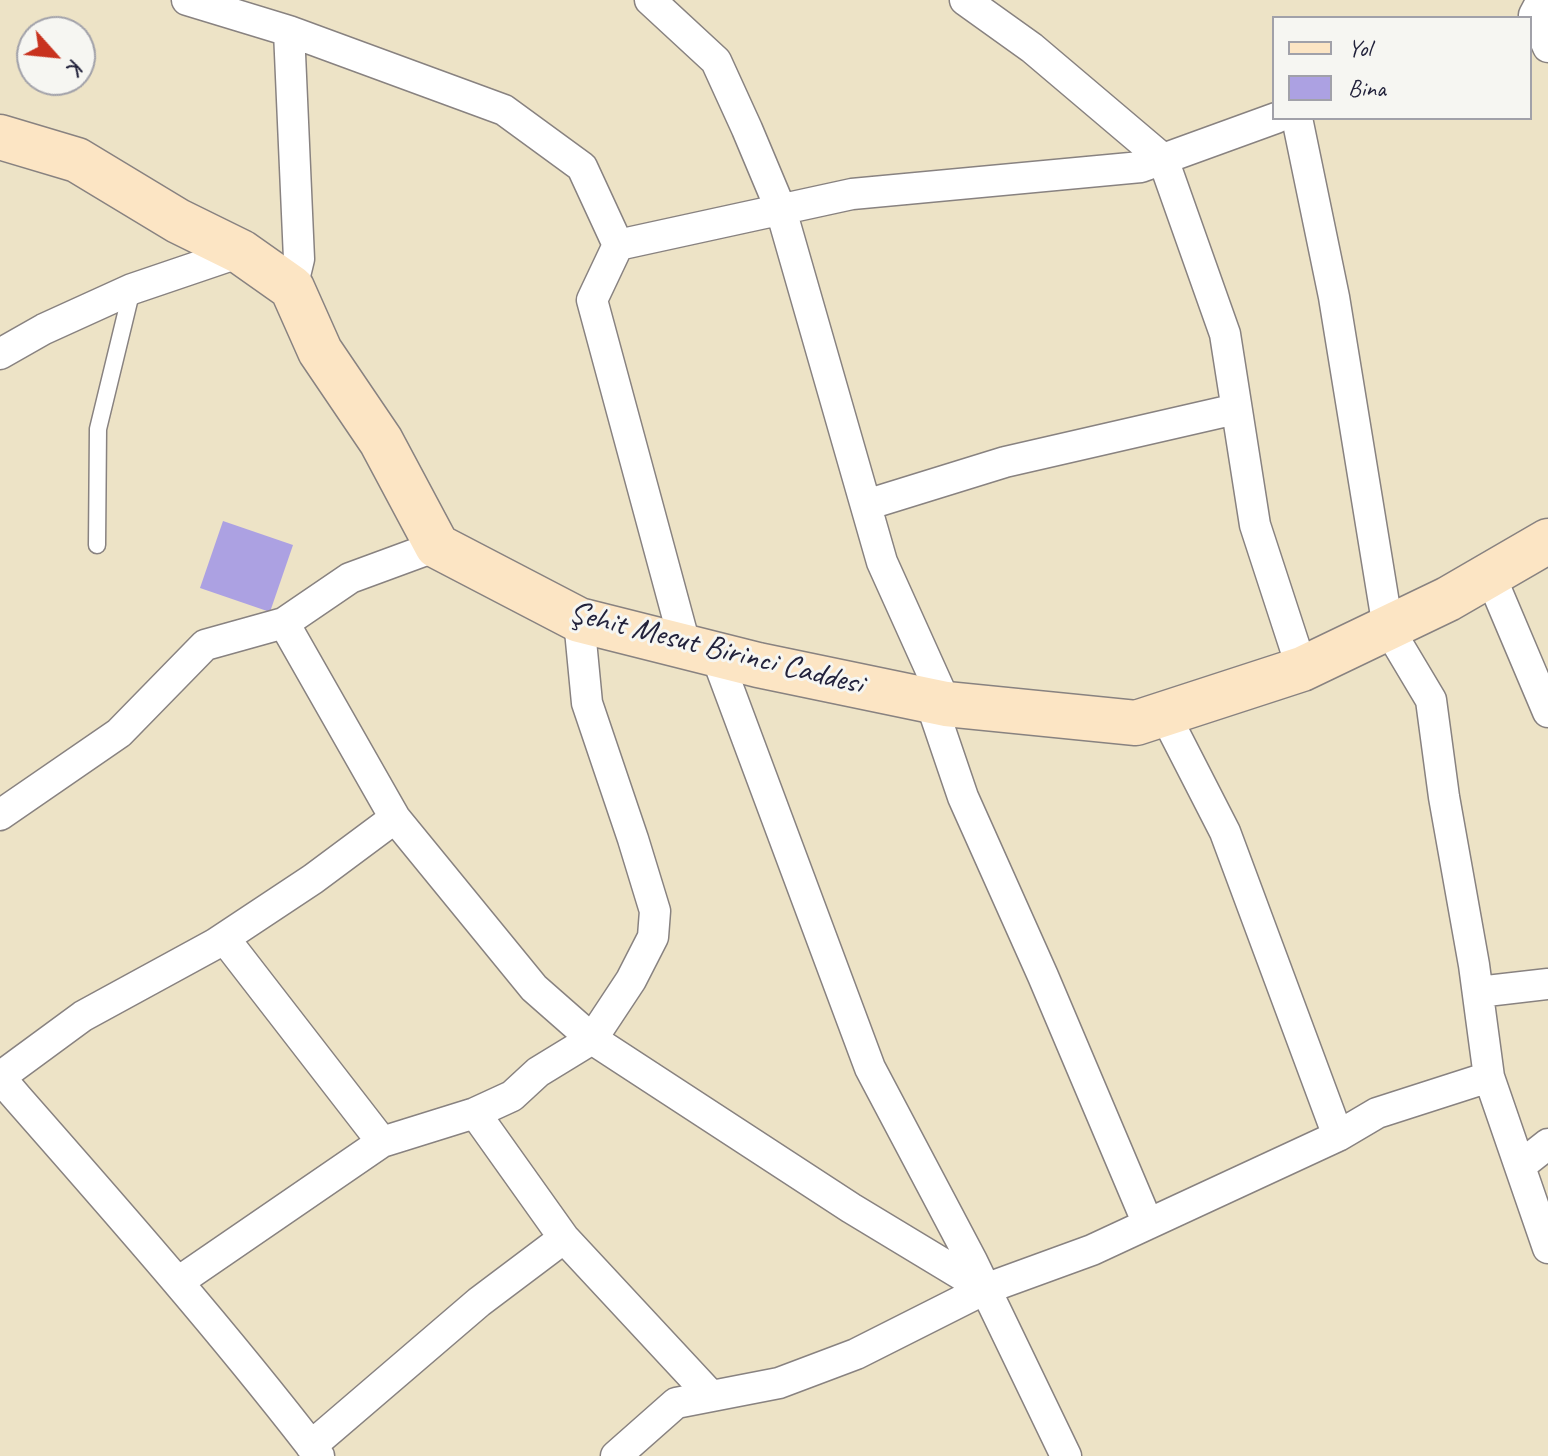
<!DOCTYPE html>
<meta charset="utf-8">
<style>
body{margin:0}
#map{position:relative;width:1548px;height:1456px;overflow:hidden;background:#ede3c6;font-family:Caveat,sans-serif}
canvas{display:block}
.legend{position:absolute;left:1272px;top:16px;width:260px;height:104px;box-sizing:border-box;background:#f6f6f2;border:2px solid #a1a1a9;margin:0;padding:10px 14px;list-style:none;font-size:24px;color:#22223b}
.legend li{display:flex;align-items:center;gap:16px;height:40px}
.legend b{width:40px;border:2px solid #a1a1a9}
.north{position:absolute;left:16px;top:16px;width:80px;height:80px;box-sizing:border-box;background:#f6f6f2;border:2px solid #a1a1a9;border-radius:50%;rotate:117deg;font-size:22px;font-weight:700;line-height:32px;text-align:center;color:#22223b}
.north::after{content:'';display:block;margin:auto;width:28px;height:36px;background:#c8321e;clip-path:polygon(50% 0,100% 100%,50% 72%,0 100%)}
</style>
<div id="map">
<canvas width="1548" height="1456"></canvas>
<ul class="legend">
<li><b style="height:10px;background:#fce5c4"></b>Yol</li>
<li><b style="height:22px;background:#aca1e2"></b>Bina</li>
</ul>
<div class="north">K</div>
</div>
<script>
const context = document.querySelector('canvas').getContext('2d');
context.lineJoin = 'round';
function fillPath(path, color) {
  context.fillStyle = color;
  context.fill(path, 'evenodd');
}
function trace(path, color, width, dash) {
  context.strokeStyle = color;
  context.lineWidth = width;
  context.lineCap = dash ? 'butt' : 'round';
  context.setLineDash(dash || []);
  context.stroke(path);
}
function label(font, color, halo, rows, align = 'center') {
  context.font = font + ' Caveat,sans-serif';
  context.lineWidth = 6;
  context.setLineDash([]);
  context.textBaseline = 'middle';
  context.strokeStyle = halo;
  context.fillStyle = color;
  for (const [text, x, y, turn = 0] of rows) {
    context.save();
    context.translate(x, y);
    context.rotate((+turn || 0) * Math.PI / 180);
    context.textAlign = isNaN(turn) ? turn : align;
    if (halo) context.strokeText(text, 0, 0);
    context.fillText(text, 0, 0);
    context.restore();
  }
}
fillPath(new Path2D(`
 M223,521L293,545L270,612L200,588Z`), '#aca1e2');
const lane = new Path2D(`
 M97,545L98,429L132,289`);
const street = new Path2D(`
 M187,0L289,31L299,259L292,288
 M650,0L716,61L747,129L781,210L882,562L946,704
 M965,0L1032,48L1163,159L1225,334L1255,525L1302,669
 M1542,0L1534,15L1548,47
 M289,31L504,110L582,167L618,245L852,194L1141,167L1276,118
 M1297,118L1334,297L1388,628L1431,700L1444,797L1474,965L1489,1077L1548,1248
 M618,245L592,300L686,648
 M0,354L44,329L132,289L241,252
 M866,505L1005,462L1236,409
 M1490,575L1548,712
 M284,623L395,818L534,988L592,1039L851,1208L985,1289
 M716,655L870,1068L972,1261L1066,1456
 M930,700L963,797L1043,976L1148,1224
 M1164,713L1225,832L1338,1136
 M0,815L119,733L205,645L284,623L350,578L437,546
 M224,938L382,1142
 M1478,992L1548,984
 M0,1077L83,1016L215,944L313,879L395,818
 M0,1078C109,1202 218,1325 319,1456
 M475,1113L564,1238L711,1396
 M1520,1166L1548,1144
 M178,1282L382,1142L475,1113L512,1096L538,1072L592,1039L631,980L653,937L655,911L633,839L587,703L579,620
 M311,1446L479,1302L564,1238
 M616,1456L676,1403L779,1383L856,1354L985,1289L1092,1250L1148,1224L1338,1136L1377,1113L1489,1077`);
const secondary = new Path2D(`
 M0,137L77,160L178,221L241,252L292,288L320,351L381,441L437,546L579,620L758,665L946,704L1136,723L1302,669L1448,599L1548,541`);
trace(lane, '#888280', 19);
trace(street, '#888280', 33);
trace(secondary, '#888280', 47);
trace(lane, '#fff', 16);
trace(street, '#fff', 30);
trace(secondary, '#fce5c4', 44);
label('32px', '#22223b', '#f6f6f2', [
 ["Şehit Mesut Birinci Caddesi",716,649,14]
]);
</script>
